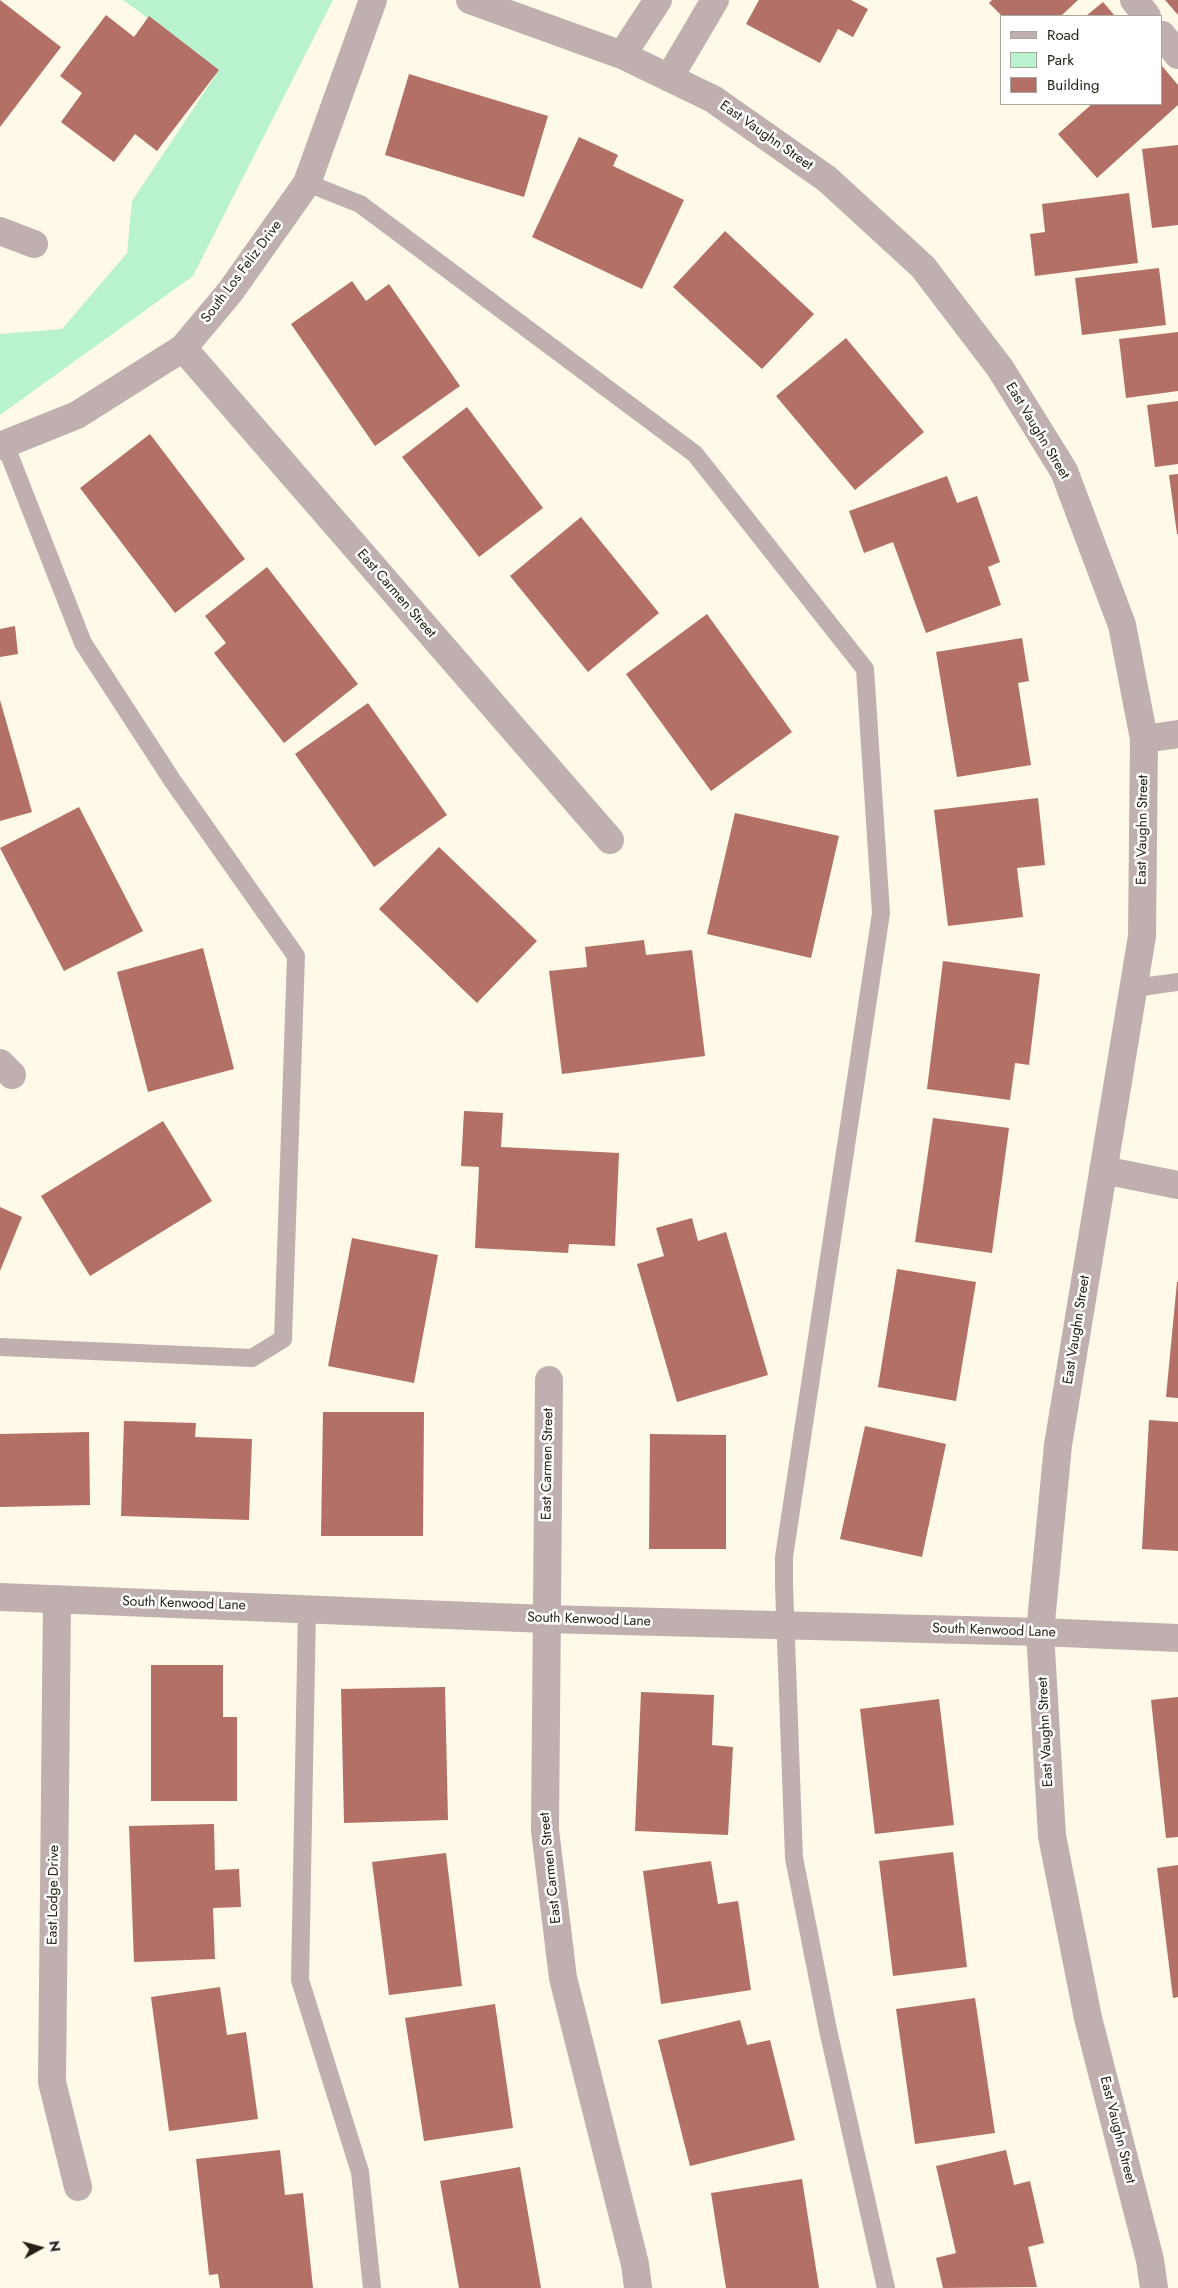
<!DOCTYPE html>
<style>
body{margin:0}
#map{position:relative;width:1178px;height:2288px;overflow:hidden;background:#fff9e7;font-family:Jost,sans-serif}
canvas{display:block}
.legend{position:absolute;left:1000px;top:15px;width:162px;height:90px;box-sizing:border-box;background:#fff;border:1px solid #a7a6a1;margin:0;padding:6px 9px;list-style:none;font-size:15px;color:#242015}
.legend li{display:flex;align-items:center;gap:10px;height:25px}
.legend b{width:25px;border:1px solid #a7a6a1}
.north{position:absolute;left:15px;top:2223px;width:50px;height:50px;-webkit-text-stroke:4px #fff;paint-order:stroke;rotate:83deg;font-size:14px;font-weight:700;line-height:20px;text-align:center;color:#242015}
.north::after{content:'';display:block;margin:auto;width:18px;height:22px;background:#242015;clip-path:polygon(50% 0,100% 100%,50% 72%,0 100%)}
</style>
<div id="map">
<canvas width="1178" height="2288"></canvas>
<ul class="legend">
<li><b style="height:6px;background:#bfafaf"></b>Road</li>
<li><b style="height:14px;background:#b9f2cf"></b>Park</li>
<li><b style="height:14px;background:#b27067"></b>Building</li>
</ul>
<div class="north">N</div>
</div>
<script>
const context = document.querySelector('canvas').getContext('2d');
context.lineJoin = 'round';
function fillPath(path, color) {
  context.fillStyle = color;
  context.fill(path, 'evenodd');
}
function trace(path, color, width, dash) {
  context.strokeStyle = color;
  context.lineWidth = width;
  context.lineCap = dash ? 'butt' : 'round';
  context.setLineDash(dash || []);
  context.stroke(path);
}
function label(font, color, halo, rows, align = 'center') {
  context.font = font + ' Jost,sans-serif';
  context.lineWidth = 5;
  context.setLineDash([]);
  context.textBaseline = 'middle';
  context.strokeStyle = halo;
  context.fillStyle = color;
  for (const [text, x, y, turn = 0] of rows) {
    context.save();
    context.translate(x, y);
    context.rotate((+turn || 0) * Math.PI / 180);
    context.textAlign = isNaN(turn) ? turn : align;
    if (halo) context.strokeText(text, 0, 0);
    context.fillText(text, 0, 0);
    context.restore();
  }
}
fillPath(new Path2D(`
 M123,0H333L193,276L0,415V334L62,329L127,253L132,201L219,70Z`), '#b9f2cf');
fillPath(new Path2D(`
 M0,0L61,47L0,127Z
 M759,0H851L868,9L853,37L838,29L820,63L746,24Z
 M992,0H1078L1061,16H1002L989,3Z
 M1165,0H1178V15Z
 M1103,2L1115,16H1086Z
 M106,15L134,37L149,16L219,70L157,151L135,134L114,162L61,122L82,93L60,76Z
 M1162,66L1178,85V105L1097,178L1058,134L1092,104H1162Z
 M409,74L548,116L524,197L385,155Z
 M579,137L618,155L613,166L684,200L642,289L532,237Z
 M1178,145V225L1152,228L1142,149Z
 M1129,193L1138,263L1035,276L1030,234L1045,232L1042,204Z
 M725,231L814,314L762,369L673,287Z
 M1159,268L1166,325L1082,335L1075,278Z
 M352,281L366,301L389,284L460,386L375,446L291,324Z
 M1178,332V391L1126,398L1119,339Z
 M846,338L924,432L855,490L776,396Z
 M1178,401V464L1155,467L1147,405Z
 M467,407L543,508L479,557L402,457Z
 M150,434L245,559L175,613L80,488Z
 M1178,474V534H1177L1169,475Z
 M947,476L957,503L977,496L1000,562L988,567L1001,605L926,633L893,542L864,553L849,511Z
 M581,517L659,613L588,672L510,576Z
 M267,567L358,684L284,743L214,653L226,643L205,616Z
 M707,614L792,732L711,791L626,674Z
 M15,626L18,654L0,657V629Z
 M1022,638L1029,681L1018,683L1031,765L957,777L936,652Z
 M0,700L32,812L0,821Z
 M368,703L447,815L374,867L295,754Z
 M1038,798L1045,865L1017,868L1023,917L948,926L934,810Z
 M79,807L143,931L64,971L0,848Z
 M735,813L839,836L811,958L707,934Z
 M439,847L537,941L477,1003L379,909Z
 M644,940L646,955L692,950L705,1056L562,1074L549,971L587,967L585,947Z
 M203,948L234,1069L148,1092L117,972Z
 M943,961L1040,974L1029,1065L1015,1063L1010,1100L927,1089Z
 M464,1111L503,1113L501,1147L619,1153L615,1246L569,1244L568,1253L475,1248L479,1167L461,1166Z
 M933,1118L1009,1128L992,1253L915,1242Z
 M163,1121L212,1201L90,1276L41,1196Z
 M0,1207L22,1217L0,1271Z
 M692,1218L698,1241L726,1232L768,1375L677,1402L637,1264L664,1256L656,1228Z
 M352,1238L438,1255L414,1383L328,1366Z
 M897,1269L976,1282L956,1401L878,1387Z
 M1177,1282H1178V1398L1166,1397Z
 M323,1412H424L423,1536H321Z
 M1149,1420L1178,1422V1551L1142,1549Z
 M124,1421L196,1423L195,1437L252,1439L249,1520L121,1516Z
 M865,1426L946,1444L922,1557L840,1539Z
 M89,1432L90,1505L0,1507V1434Z
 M650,1434L726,1435V1549H649Z
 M151,1665H223V1717H237V1801H151Z
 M445,1687L448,1820L344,1823L341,1689Z
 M641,1692L714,1695L712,1745L733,1747L728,1835L635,1831Z
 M1178,1697V1837L1166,1838L1151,1700Z
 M939,1699L954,1825L875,1834L860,1709Z
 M214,1824L215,1870L239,1869L241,1907L213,1908L215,1959L134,1962L129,1826Z
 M953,1852L967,1967L893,1976L879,1861Z
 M446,1853L462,1986L389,1995L372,1862Z
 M711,1861L718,1904L738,1901L751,1990L661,2004L643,1871Z
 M1178,1865V1997L1173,1998L1157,1868Z
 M220,1987L227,2035L246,2032L258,2119L169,2131L151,1997Z
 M975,1998L995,2133L915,2144L896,2009Z
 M495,2004L513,2128L424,2141L405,2018Z
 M740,2020L747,2045L770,2040L795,2140L690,2166L658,2040Z
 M280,2150L285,2195L303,2193L313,2288H220L218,2274L209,2275L196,2159Z
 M1006,2150L1014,2185L1030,2181L1044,2243L1028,2247L1037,2287L943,2288L936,2258L956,2253L936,2166Z
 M520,2167L541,2288H459L440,2181Z
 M802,2179L819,2288H726L711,2193Z`), '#b27067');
trace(new Path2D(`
 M307,183L360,204L695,454L865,669L881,913L784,1557V1585L794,1858L828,2030L886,2288
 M1134,988L1178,982
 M0,1347L252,1358L283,1339L296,956L172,780L83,643L5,444
 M307,1609L300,1980L360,2172L372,2288`), '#bfafaf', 18);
trace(new Path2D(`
 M470,0L622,55L713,99L827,179L923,267L1000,368L1064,471L1122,625L1144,739L1142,936L1058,1445L1040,1632L1052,1836L1088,2018L1150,2260L1154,2288
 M1134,0L1147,16
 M1162,35L1178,55
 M622,55L658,0
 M669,78L715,0
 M0,231L34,244
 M183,348L610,840
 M0,446L77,415L183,348L230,292L307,183L373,0
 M1144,739L1178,734
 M0,1063L12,1075
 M1103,1170L1178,1185
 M549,1380L545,1830L563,1978L635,2264L638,2288
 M0,1597L546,1619L1040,1632L1178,1638
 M57,1599L52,2082L78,2187`), '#bfafaf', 28);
label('14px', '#242015', '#fff', [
 ["East Vaughn Street",766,136,35],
 ["South Los Feliz Drive",242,272,-53],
 ["East Vaughn Street",1037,431,59],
 ["East Carmen Street",396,594,49],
 ["East Vaughn Street",1143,830,-89],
 ["East Vaughn Street",1077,1330,-81],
 ["East Carmen Street",548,1464,-89],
 ["South Kenwood Lane",184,1604,2],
 ["South Kenwood Lane",589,1620,2],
 ["South Kenwood Lane",994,1631,2],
 ["East Vaughn Street",1046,1732,-93],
 ["East Carmen Street",551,1868,-96],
 ["East Lodge Drive",54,1895,-89],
 ["East Vaughn Street",1117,2130,76]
]);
</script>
